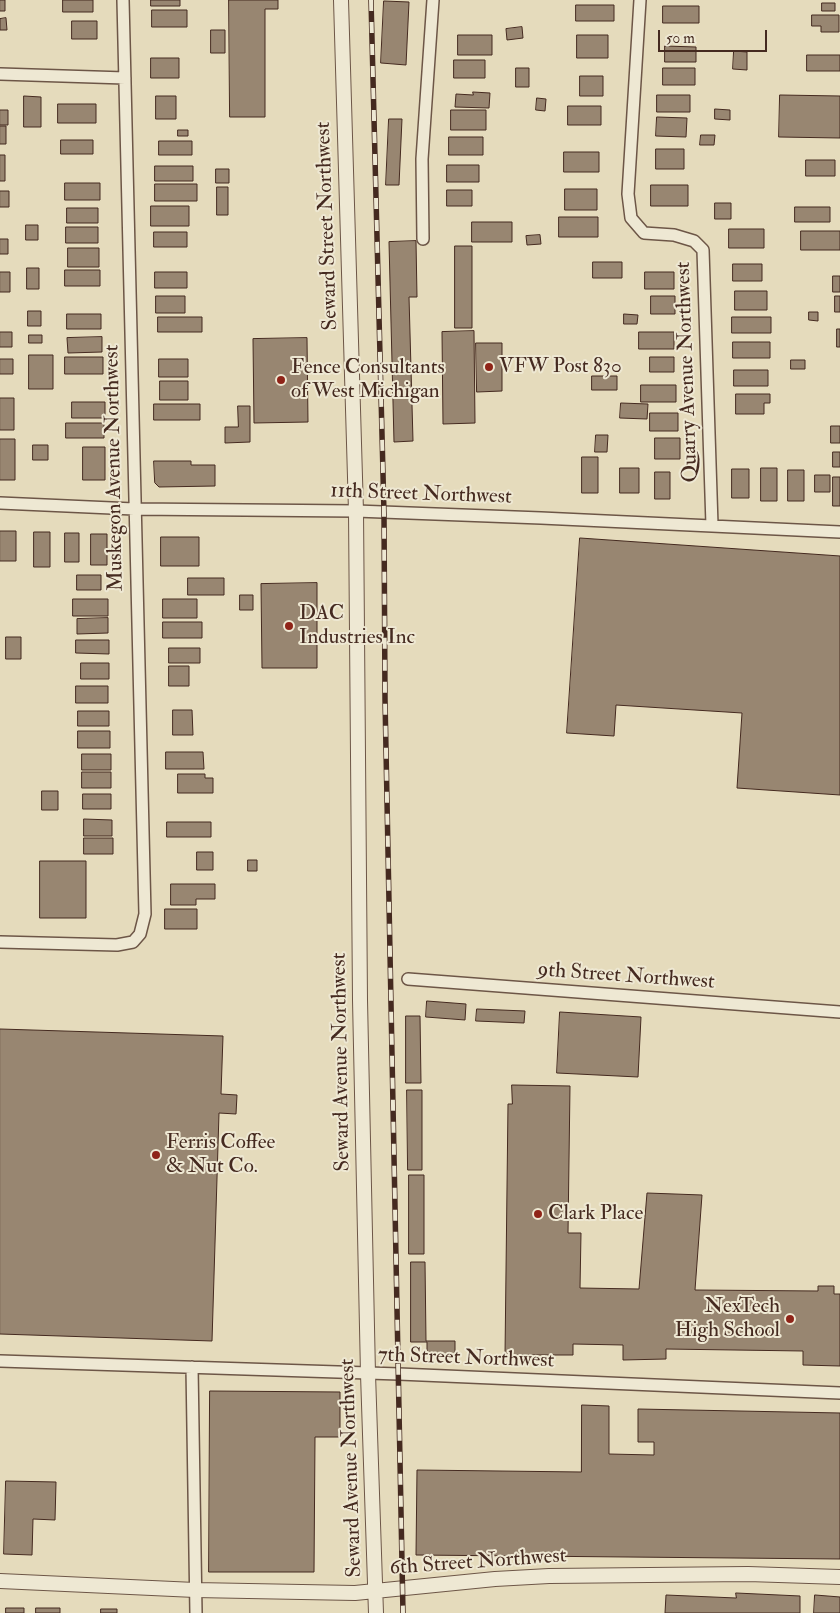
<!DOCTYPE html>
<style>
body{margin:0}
#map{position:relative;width:840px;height:1613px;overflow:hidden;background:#e5dbbc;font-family:"IM FELL Double Pica",serif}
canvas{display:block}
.scale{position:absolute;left:658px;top:30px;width:109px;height:22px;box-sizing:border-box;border:2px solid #452a20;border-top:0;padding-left:6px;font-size:15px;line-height:18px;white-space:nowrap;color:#452a20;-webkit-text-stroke:4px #eee8d3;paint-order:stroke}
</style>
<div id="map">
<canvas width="840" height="1613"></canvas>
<div class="scale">50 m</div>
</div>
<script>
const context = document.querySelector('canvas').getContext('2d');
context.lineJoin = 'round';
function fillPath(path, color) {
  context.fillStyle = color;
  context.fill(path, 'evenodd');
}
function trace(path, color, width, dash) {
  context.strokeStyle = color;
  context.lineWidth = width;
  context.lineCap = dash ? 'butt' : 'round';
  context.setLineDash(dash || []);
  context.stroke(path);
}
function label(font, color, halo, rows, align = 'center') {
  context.font = font + ' "IM FELL Double Pica",serif';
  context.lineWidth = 4;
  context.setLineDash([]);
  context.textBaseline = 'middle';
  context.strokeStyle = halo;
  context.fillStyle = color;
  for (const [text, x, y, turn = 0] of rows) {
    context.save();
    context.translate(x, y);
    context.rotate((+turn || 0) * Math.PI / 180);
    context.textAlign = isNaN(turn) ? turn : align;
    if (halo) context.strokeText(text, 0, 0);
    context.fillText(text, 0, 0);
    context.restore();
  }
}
const building = new Path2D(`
 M0,0H5V11H0Z
 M63,0H93V12H63Z
 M151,0H180V6H151Z
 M229,0H278V9H265V117H230Z
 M384,1L409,2L406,65L381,63Z
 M822,3H835V11H822Z
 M576,5H614V21H576Z
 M663,6H699V23H663Z
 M152,10H187V27H152Z
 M812,15H839V32H821V26H812Z
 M6,18L7,30H0V19Z
 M72,21H97V39H72Z
 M522,27L523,38L507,40L506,29Z
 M211,30H225V53H211Z
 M458,35H492V55H458Z
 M577,35H608V58H577Z
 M665,46L696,47V62H665Z
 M734,51L747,52V70L733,69Z
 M807,55H840V71H807Z
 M151,58H179V78H151Z
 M454,60H485V78H454Z
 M516,68H529V87H516Z
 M663,68H695V85H663Z
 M580,76H603V96H580Z
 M473,92L490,93L489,108L455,107L456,94L473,95Z
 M657,95H690V112H657Z
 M780,95L840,96V138L779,137Z
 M24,96L41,97V127H24Z
 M156,96H176V119H156Z
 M537,98L546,99L545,111L536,110Z
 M58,104H96V123H58Z
 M568,106H601V125H568Z
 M715,109L730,110V120L715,119Z
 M0,110H8V125H0Z
 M451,110H486V130H451Z
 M657,117L687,118L686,137L656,136Z
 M389,119H402L399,185H386Z
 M0,126H6V144H0Z
 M178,130H188V136H178Z
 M701,135H715L714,145H700Z
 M449,137H483V155H449Z
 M61,140H93V154H61Z
 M159,141H192V155H159Z
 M656,149H684V169H656Z
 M564,152H599V172H564Z
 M0,155H5V181H0Z
 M806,160H835V176H806Z
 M447,165H479V182H447Z
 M155,166H193V181H155Z
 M216,169H229V183H216Z
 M65,183H100V200H65Z
 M155,184H197V201H155Z
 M651,185H688V206H651Z
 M217,187H228V215H217Z
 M565,189H597V210H565Z
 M447,190H472V206H447Z
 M0,191H9V207H0Z
 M715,203H731V219H715Z
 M151,206H189V226H151Z
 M795,207H830V222H795Z
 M67,208H98V223H67Z
 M559,217H598V237H559Z
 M472,222H512V242H472Z
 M26,225H38V240H26Z
 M66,227H98V243H66Z
 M729,229H764V248H729Z
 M801,231H840V250H801Z
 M154,232H187V247H154Z
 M540,235L541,244L527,245L526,236Z
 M0,239H8V254H0Z
 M416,241L417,297H409L413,441L394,442L389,242Z
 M455,246H472V328H455Z
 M68,248H99V267H68Z
 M593,262H622V278H593Z
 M733,264H762V281H733Z
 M27,268H39V289H27Z
 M65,270H100V286H65Z
 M0,272H10V292H0Z
 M155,272H187V288H155Z
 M645,272H674V289H645Z
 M833,276H840V292H833Z
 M735,291H767V310H735Z
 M156,296H185V313H156Z
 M651,296H675V314H651Z
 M835,296H840V312H835Z
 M28,311H41V326H28Z
 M809,312H818V321L809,320Z
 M67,314H101V329H67Z
 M624,314L638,315L637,324H624Z
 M158,317H202V332H158Z
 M732,317H771V333H732Z
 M837,329H840V347H837Z
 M474,331L475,423L443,424L442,332Z
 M0,332H12V347H0Z
 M639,332H674V349H639Z
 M29,335H42V343H29Z
 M102,337V352L68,353L67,338Z
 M307,338L308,422L254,423L253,339Z
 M733,342H770V358H733Z
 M476,343H502V391L477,392Z
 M29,355H53V389H29Z
 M65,357H103V374H65Z
 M650,357H674V372H650Z
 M0,359H13V374H0Z
 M159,359H188V377H159Z
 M791,360H805V369H791Z
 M734,370H768V386H734Z
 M592,376H617V390H592Z
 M160,381H188V400H160Z
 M641,385H676V402H641Z
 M736,394H770V403H764V414H736Z
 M0,398H14V430H0Z
 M72,402H105V418H72Z
 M621,403L648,404L647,419L620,418Z
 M154,404H200V420H154Z
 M238,406H250V442L225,443V427H238Z
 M650,413H678V431H650Z
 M66,423H104V438H66Z
 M831,426H840V443H831Z
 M596,435H608L607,452H595Z
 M655,438H680V459H655Z
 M0,439H15V480H0Z
 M33,445H48V460H33Z
 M83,447H105V480H83Z
 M833,452H840V467H833Z
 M582,457H598V493H582Z
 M154,461H191V465H215V486L159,487L155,483Z
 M620,468H639V493H620Z
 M761,468H777V501H761Z
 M732,469H749V498H732Z
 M788,470H804V501H788Z
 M655,472H670V499H655Z
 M815,475H830V492H815Z
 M833,477H840V506H833Z
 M0,531H16V561H0Z
 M34,532H50V567H34Z
 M65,533H79V562H65Z
 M91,534H107V565H91Z
 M161,537H199V566H161Z
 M580,538L840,556V795L737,788L742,713L616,705L614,736L567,733Z
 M77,575H101V590H77Z
 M188,578H224V595H188Z
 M317,583V668H262L261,584Z
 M240,595H253V610H240Z
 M73,599H108V616H73Z
 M163,599H197V618H163Z
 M108,618V633L77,634V619Z
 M163,622H202V638H163Z
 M6,637H21V659H6Z
 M76,640H109V654L76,653Z
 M169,648H200V663H169Z
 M81,663H109V679H81Z
 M169,666H189V686H169Z
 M76,686H108V703H76Z
 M173,710H192L193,735H173Z
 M78,711H109V726H78Z
 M78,731H110V748H78Z
 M166,752H203L204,769H166Z
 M82,754H111V770H82Z
 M82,772H111V788H82Z
 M178,774H205V778H213V793H178Z
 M42,791H58V810H42Z
 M83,794H111V809H83Z
 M84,819L112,820V836H84Z
 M167,822H211V837H167Z
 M84,838H113V854H84Z
 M197,852H213V870H197Z
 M248,860H257V871H248Z
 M40,861H86V918H40Z
 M171,884H215V899H196V905H171Z
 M165,909H197V929H165Z
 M427,1001L466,1004L465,1020L426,1017Z
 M477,1009L525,1011L524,1023L476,1021Z
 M560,1012L641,1017L638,1077L557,1073Z
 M406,1016H420L421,1083H406Z
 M0,1029L223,1036L221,1094L237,1095L236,1114L219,1113L212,1341L0,1334Z
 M512,1085L570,1086L568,1233H581L580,1288L639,1289L647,1193L702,1195L695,1290L818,1291V1286H834V1294H840V1366L803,1365V1351L666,1349V1359L623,1360V1345L573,1344V1355H505L508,1104H512Z
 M407,1090H422V1170H408Z
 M409,1175H424V1254H409Z
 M411,1262H425L426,1341H455V1355H427V1342H411Z
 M210,1391L340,1392V1437H315L314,1572H209Z
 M582,1405L609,1406V1454L654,1455V1442H638V1409L840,1413V1559L416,1555L417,1470L581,1472Z
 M6,1481L56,1482L55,1520L33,1519L32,1555L4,1554Z
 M736,1593L800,1596V1613H665L666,1595L736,1598Z
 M815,1595L840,1597V1613H814Z
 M6,1608H24V1613H6Z
 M36,1608H60V1613H36Z
 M101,1609H117V1613H101Z`);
fillPath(building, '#988671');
trace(building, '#452a20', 1);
const minor = new Path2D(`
 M640,0L628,194L631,218L644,233L674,235L694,241L703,250L712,525
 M0,74L125,78
 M423,239L422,159L433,0
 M0,503L134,509L356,511L541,518L840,532
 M0,942L117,945L133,942L140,934L145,914L123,0
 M408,979L840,1012
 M0,1361L399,1374L840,1393
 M192,1367L196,1613`);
const tertiary = new Path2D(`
 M341,0L356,511L360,1000L368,1374L376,1613
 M0,1581L195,1590L355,1593L495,1579L549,1576L748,1574L840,1577`);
trace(minor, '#6d5647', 14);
trace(tertiary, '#6d5647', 16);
trace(minor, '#eee8d3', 11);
trace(tertiary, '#eee8d3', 14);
const rail = new Path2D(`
 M371,0L384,513L385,699L403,1613`);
trace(rail, '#452a20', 5.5);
trace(rail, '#eee8d3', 4, [11]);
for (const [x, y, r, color] of [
 [489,367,5,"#8f2418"],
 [281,380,5,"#8f2418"],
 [289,626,5,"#8f2418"],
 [156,1155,5,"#8f2418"],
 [538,1214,5,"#8f2418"],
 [790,1319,5,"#8f2418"]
]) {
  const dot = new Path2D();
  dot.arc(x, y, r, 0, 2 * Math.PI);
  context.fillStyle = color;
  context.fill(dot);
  trace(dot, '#eee8d3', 2);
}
label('21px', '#452a20', '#eee8d3', [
 ["Seward Street Northwest",328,226,-92],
 ["Quarry Avenue Northwest",688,372,-92],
 ["Muskegon Avenue Northwest",115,468,-91],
 ["11th Street Northwest",421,495,2],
 ["9th Street Northwest",626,977,4],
 ["Seward Avenue Northwest",342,1062,-91],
 ["7th Street Northwest",466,1359,2],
 ["Seward Avenue Northwest",352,1468,-92],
 ["6th Street Northwest",478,1563,-4]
]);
label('21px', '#452a20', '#eee8d3', [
 ["VFW Post 830",499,367],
 ["Fence Consultants",291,368],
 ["of West Michigan",291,392],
 ["DAC",299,614],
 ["Industries Inc",299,638],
 ["Ferris Coffee",166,1143],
 ["& Nut Co.",166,1167],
 ["Clark Place",548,1214],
 ["NexTech",780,1307,"right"],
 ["High School",780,1331,"right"]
], 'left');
</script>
